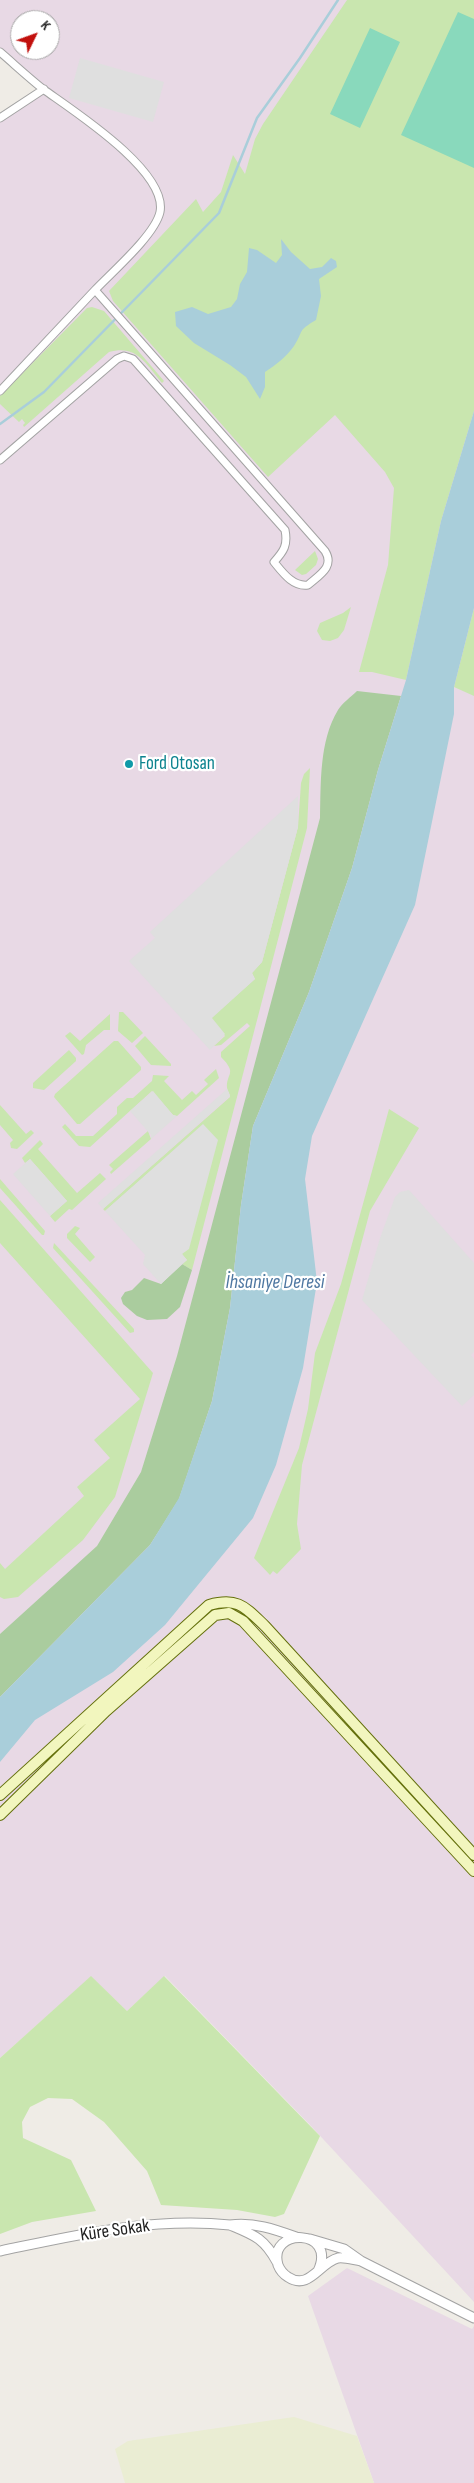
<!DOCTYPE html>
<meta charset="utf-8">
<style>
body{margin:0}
#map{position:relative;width:474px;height:2483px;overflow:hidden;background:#efece6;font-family:"Sofia Sans Condensed",sans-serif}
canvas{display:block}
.north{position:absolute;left:10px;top:10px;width:50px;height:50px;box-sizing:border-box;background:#fff;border:1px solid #a5a5a5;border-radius:50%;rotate:48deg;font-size:14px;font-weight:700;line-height:20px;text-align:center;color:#1f1f1f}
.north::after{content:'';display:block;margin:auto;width:18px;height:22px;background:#c2100d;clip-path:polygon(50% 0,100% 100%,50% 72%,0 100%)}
</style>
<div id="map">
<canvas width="474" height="2483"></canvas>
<div class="north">K</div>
</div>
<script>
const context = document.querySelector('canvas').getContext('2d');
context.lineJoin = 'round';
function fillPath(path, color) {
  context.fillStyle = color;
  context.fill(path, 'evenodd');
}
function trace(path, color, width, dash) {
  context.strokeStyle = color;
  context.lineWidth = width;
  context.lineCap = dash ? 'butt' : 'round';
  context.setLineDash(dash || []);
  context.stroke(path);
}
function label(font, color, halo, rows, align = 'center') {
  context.font = font + ' "Sofia Sans Condensed",sans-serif';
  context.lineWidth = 4.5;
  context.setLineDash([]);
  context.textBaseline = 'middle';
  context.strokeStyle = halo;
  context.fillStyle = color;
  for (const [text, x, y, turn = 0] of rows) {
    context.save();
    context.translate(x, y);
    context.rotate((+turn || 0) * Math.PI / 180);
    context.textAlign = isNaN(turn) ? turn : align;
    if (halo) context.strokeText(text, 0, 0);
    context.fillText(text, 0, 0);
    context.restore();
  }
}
fillPath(new Path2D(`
 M0,0H474V2302L311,2126L165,1976L127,2011L91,1977L0,2058V118L44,89L0,50ZM20,20H50V50H20Z
 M347,2268L472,2329L474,2326V2483H374L308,2296Z`), '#e8d9e5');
fillPath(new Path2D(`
 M294,2417L357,2436L374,2483H125L115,2449L128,2441Z`), '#eaedd3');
fillPath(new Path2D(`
 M347,0H474V411L441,521L406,680L372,672H359L388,565L394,488L385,472L335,415L268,477L113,301L109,291L196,199L203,212L221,192L233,155L245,174L255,139L263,124Z
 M92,307L104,311L164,381L162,383C146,364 137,344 109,352L24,427L23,425L25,423L22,419L19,422L0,404V396L87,308Z
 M315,551L318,559L316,565L306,574L302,575L295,570Z
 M351,607L344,630L338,638L330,641L322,640L317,631L320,623L343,613Z
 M474,608V696L454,687Z
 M310,768L307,828L192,1270L182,1264L187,1260L182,1254L203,1125L105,1211L103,1209L230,1097C230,1094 228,1091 227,1088C226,1073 238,1074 221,1057V1052L250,1026L247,1023L221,1045L214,1046L225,1036L211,1018L255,979L252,973L262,962L298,827L301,783L304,774Z
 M119,1012H123L143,1033L132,1043L118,1031Z
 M110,1014V1030H104L86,1045L84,1054L82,1055L65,1036L70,1032L80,1041Z
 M145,1036L171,1064V1066L151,1065L135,1046Z
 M114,1041H118L141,1067V1070L80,1124H77L54,1097L55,1094Z
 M69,1050L76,1058V1061L44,1090L33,1088V1083Z
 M216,1069L219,1078L177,1116L173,1115L152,1091L90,1147L79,1146L62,1127L65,1124L76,1136H93L117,1114V1107L127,1098H133L152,1081L153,1075L169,1076L164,1081L182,1100L192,1091L196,1095L208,1084L204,1080Z
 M0,1105L26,1134L31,1130L34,1133L17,1149L11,1148L10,1143L13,1140L0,1125Z
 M389,1109L419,1128L370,1211L302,1465L297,1524L301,1549L277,1574L273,1571L270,1575L254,1558L299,1448L308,1409L315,1353L341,1284Z
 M148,1131L151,1139L111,1174L110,1172L113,1169L109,1165Z
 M40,1140L43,1144L38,1149L77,1193L100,1173L106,1179L72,1210L69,1209L55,1222L50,1216L67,1201L30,1159L25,1163L22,1158Z
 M0,1179L45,1231L44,1235H42L0,1188Z
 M0,1200L153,1373L115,1497L83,1540L18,1597L4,1599L0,1597V1563L5,1569L84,1496L77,1487L110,1458L94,1440L140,1399L0,1243Z
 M75,1226L80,1228L75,1234L95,1257L90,1262L67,1238V1234Z
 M54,1243L134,1329V1332L130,1333L53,1248Z
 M91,1976L127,2011L164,1976L320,2136L284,2214L275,2217L237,2210L161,2205L147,2171L104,2122L72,2099L48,2098L30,2107L22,2122L23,2138L71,2160L96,2211L32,2222L0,2234V2058Z`), '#c9e6af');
fillPath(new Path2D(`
 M357,691L401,696L378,770L352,868L309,992L253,1126L241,1205L230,1308L212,1401L179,1499L150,1545L0,1697V1634L97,1546L141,1472L177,1356L320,818C321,784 319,741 338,710C342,703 351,697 357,691Z
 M182,1264L192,1270L180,1307L167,1319L147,1320L137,1316L123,1304L121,1298L125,1292L132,1290L144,1278L161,1284Z`), '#aacc9e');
fillPath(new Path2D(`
 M458,12L474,19V168L401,135Z
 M370,28L400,42L360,128L330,114Z`), '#89d9bc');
fillPath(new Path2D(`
 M80,58L164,82L153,122L69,98Z
 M298,796V827L262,962L252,973L255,979L212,1018L225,1034L210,1050L129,961L155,938L150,932Z
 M227,1089L230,1096L103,1209L98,1203Z
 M153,1091L173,1115L177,1116L151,1139V1135L130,1111Z
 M203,1124L218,1140L189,1249L182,1254L187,1260L161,1284L143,1264L145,1255L105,1211Z
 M30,1159L67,1201L50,1216L13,1174Z
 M409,1190L474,1263V1352L471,1355L474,1359V1395L462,1406L362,1300L380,1238L395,1197L400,1192Z`), '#dfdfdf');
fillPath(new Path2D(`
 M281,239L291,252L310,269L322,267L331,258L336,261L337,267L319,279L321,296L316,320C296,332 305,329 294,346C286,357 276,365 265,372V387L260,399L246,377L230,365L194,343L176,326L175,312L192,307L208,314L231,307L237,299L240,284L247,272L249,248L257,250L276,263L282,255Z
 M474,411V608L454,687V714L415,905L312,1136L305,1179L317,1282L303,1368L276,1465L253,1518L165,1625L113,1672L35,1720L0,1762V1697L150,1545L179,1498L212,1401L230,1308L241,1205L253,1126L309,992L352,868L378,770L406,680L441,521Z`), '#a9ceda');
trace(new Path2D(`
 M0,424L44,392L219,213L257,118L300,58L338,0`), '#a9ceda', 2.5);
const minor = new Path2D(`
 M0,52C14,64 28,77 43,89C72,110 168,171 160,212C155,235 112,272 95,290
 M0,118L44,89
 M0,391L95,290L325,551C335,567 319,575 308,585C293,587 283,573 274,562C284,551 288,545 285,530L133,359L124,356L117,359L0,460`);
const tertiary = new Path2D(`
 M310,2239L344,2249L361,2261C354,2260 345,2257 338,2258C319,2263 309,2291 288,2277C283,2274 280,2270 278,2265C267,2227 338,2228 318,2271
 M0,2251C77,2235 151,2217 230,2225
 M361,2261L474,2318
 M277,2262C264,2238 254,2235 230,2225C254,2222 274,2229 296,2237`);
const secondary = new Path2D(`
 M0,1795L209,1605C238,1597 245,1607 265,1626L474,1855
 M0,1815L106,1711L215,1615L229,1613L243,1621L474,1871`);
trace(minor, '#a3a3a3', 9);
trace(tertiary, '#a3a3a3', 11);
trace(secondary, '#64700c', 12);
trace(minor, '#fff', 7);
trace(tertiary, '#fff', 9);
trace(secondary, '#f2f6be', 10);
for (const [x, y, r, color] of [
 [129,764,5,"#0f9aa8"]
]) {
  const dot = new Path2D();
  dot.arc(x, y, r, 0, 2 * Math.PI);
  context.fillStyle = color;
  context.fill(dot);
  trace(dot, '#fff', 2);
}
label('19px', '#0d838f', '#fff', [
 ["Ford Otosan",139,764]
], 'left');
label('19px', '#1f1f1f', '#fff', [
 ["Küre Sokak",115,2231,-8]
]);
label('italic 20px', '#4e77a1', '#fff', [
 ["İhsaniye Deresi",275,1283]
]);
</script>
